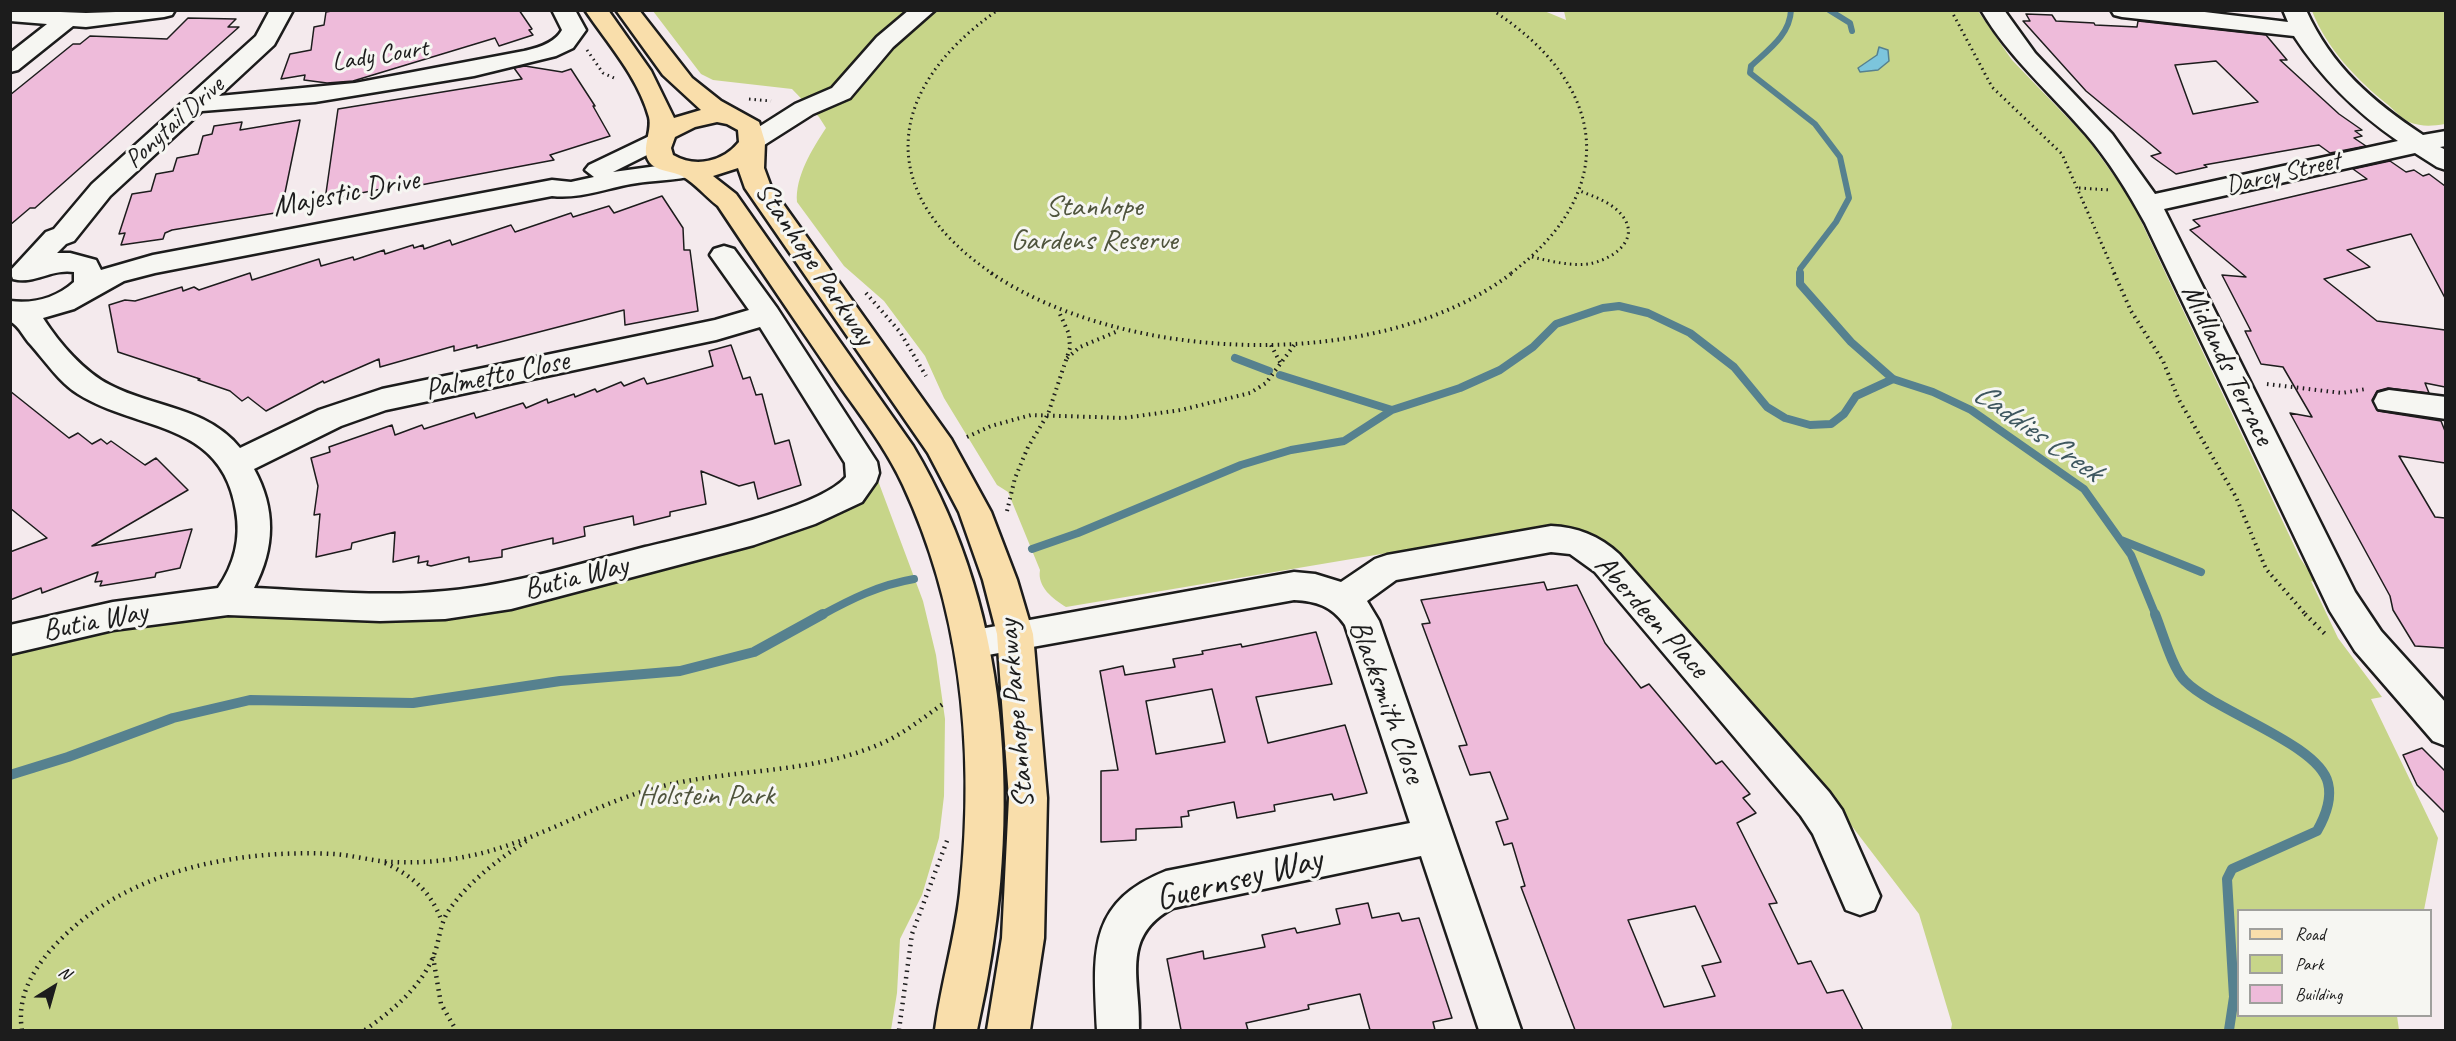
<!DOCTYPE html>
<style>
body{margin:0}
#map{position:relative;width:2456px;height:1041px;overflow:hidden;background:#f4eaed;font-family:Caveat,sans-serif}
canvas{display:block}
.frame{position:absolute;inset:0;border:12px solid #1c1c1c;pointer-events:none}
.legend{position:absolute;left:2237px;top:909px;width:195px;height:108px;box-sizing:border-box;background:#f6f6f2;border:2px solid #9f9f9c;margin:0;padding:8px 10px;list-style:none;font-size:18px;color:#1c1c1c}
.legend li{display:flex;align-items:center;gap:12px;height:30px}
.legend b{width:30px;border:2px solid #9f9f9c}
.north{position:absolute;left:24px;top:957px;width:60px;height:60px;-webkit-text-stroke:4px #f6f6f2;paint-order:stroke;rotate:37deg;font-size:16px;font-weight:700;line-height:24px;text-align:center;color:#1c1c1c}
.north::after{content:'';display:block;margin:auto;width:21px;height:27px;background:#1c1c1c;clip-path:polygon(50% 0,100% 100%,50% 72%,0 100%)}
</style>
<div id="map">
<canvas width="2456" height="1041"></canvas>
<div class="frame"></div>
<ul class="legend">
<li><b style="height:8px;background:#f9deab"></b>Road</li>
<li><b style="height:16px;background:#c7d589"></b>Park</li>
<li><b style="height:16px;background:#eebbda"></b>Building</li>
</ul>
<div class="north">N</div>
</div>
<script>
const context = document.querySelector('canvas').getContext('2d');
context.lineJoin = 'round';
function fillPath(path, color) {
  context.fillStyle = color;
  context.fill(path, 'evenodd');
}
function trace(path, color, width, dash) {
  context.strokeStyle = color;
  context.lineWidth = width;
  context.lineCap = dash ? 'butt' : 'round';
  context.setLineDash(dash || []);
  context.stroke(path);
}
function label(font, color, halo, rows, align = 'center') {
  context.font = font + ' Caveat,sans-serif';
  context.lineWidth = 6;
  context.setLineDash([]);
  context.textBaseline = 'middle';
  context.strokeStyle = halo;
  context.fillStyle = color;
  for (const [text, x, y, turn = 0] of rows) {
    context.save();
    context.translate(x, y);
    context.rotate((+turn || 0) * Math.PI / 180);
    context.textAlign = isNaN(turn) ? turn : align;
    if (halo) context.strokeText(text, 0, 0);
    context.fillText(text, 0, 0);
    context.restore();
  }
}
fillPath(new Path2D(`
 M1542,10L1566,20L1564,11H1978L2012,60L2087,138L2137,208L2139,217L2300,558L2317,583L2311,581L2338,638L2382,697L2371,699L2438,838L2424,910H2238V1016H2397L2399,1030H1951L1952,1024L1919,914L1825,791L1605,543C1585,530 1566,525 1542,527L1066,607C1053,599 1037,587 1040,570L1008,492L997,485L944,398L925,356L884,301L844,266L797,202C795,177 812,149 826,128L819,117L792,89L713,80L701,74L653,11Z
 M2312,11H2445V124C2432,126 2422,127 2409,122C2401,118 2394,110 2387,104C2356,79 2327,49 2312,11Z
 M877,478L923,601L936,655L945,719L944,796L939,838L922,895L900,939L897,993L891,1030H11V650L118,625L227,612L393,618L732,548Z`), '#c7d589');
const water = new Path2D(`
 M1879,47L1888,50L1889,61L1878,70L1860,72L1858,68L1877,55Z`);
fillPath(water, '#7cc5dc');
trace(water, '#56818f', 1.5);
trace(new Path2D(`
 M1791,10C1790,35 1768,50 1751,66L1750,73L1815,124L1840,157L1849,198L1836,222L1800,269V274
 M1829,10L1850,23L1852,31`), '#56818f', 6);
trace(new Path2D(`
 M1800,273V284L1851,342L1893,379L1933,392L1971,410L2084,489L2131,555L2156,616
 M1235,358L1269,371
 M1280,375L1392,410
 M2121,540L2201,572
 M1032,549L1078,533L1241,465L1291,450L1344,441L1392,410L1460,388L1500,370L1533,347L1556,324L1603,308L1619,306L1648,313L1690,333L1734,367L1767,407L1785,418L1810,425L1831,424L1844,414L1856,396L1893,379
 M820,616C851,599 879,585 914,579`), '#56818f', 8);
trace(new Path2D(`
 M2155,614C2162,631 2173,670 2185,681C2216,712 2319,744 2328,783C2332,799 2325,817 2317,831L2232,869L2227,879L2234,997L2229,1030
 M10,775L68,757L173,718L250,700L413,703L560,681L680,671L754,652L823,614`), '#56818f', 10);
const building = new Path2D(`
 M337,10H519L532,29L529,30L533,35L499,46L495,38L353,81L327,83L304,80L305,75L281,79L290,54L311,50L314,27L324,25L326,12Z
 M2026,14L2052,15L2056,21L2094,23L2095,25L2137,27L2138,21L2266,35L2287,60H2280L2339,114L2362,130L2355,131L2362,136L2354,138L2366,146L2330,153L2319,145L2312,146L2204,165L2207,167L2176,174L2151,156L2161,153L2086,91L2023,21H2030ZM2216,61L2258,102L2193,114L2175,65Z
 M188,18L236,19L228,27H239L35,208H30L10,225V95L73,44H80L90,36L167,39Z
 M525,66L562,72L571,69L595,106H593L610,136L550,155L554,160L410,187L402,185L325,200L338,109L522,79L514,68Z
 M300,120L281,212L172,230L165,233L163,239L121,245L125,233L119,234L132,194L151,191L156,174L173,171L177,158L198,154L203,136L212,134L214,126L242,122L240,130Z
 M2390,161L2406,172L2414,170L2423,176L2429,174L2445,186V298L2411,234L2347,250L2370,267L2324,279L2377,321L2445,330V387L2425,383L2429,393L2388,388L2377,391L2372,400L2378,411L2441,421L2445,431V463L2399,456L2435,517L2445,518V648L2415,646L2393,610L2390,596L2290,413L2312,417L2283,367L2261,364L2245,331H2251L2222,275L2246,277L2190,230L2200,226L2193,220L2367,179L2353,169Z
 M662,196L683,228L684,250H690L698,311L625,325L624,310L477,348V345L454,351V346L380,367L379,359L324,383L323,381L266,411L248,397L242,401L230,391L198,380L200,379L118,352L109,305L125,300L135,301L182,287L183,291L194,287L199,290L250,273L252,280L319,259L321,266L353,257L354,260L384,250L385,254L413,245L414,248L423,245L424,249L450,240L452,245L511,225L515,232L571,213L573,217L609,206L614,213Z
 M731,345L743,379L750,377L756,395L762,394L775,444L789,440L801,485L758,499L754,482L739,486L701,471L706,504L670,512V516L634,525L633,516L584,527L585,536L553,544V538L502,550V557L469,562V557L431,566L427,565L428,561L418,563L419,556L393,562L395,532L352,543L351,549L316,557L320,514L314,515L318,486L311,458L330,452L329,447L392,425L395,435L422,425L424,429L474,413L476,418L523,403L526,408L547,399L548,403L574,394L575,397L595,389L597,392L621,382L624,386L644,378L647,384L713,366L709,351Z
 M10,391L69,438L78,433L92,444L101,439L107,444L111,441L145,465L156,458L188,490L92,546L192,529L180,568L156,573L155,577L100,586L102,581L95,582L98,572L42,593L41,588L10,600V552L47,538L10,508Z
 M1544,582L1547,590L1577,585L1605,643L1641,688L1649,684L1716,764L1722,761L1750,794L1743,798L1756,813L1737,823L1777,903L1769,904L1798,964L1811,961L1827,993L1843,990L1863,1030H1575L1521,887L1525,886L1512,843L1504,845L1496,822L1508,819L1490,772L1470,775L1459,746L1467,745L1422,624L1430,623L1421,600ZM1695,906L1721,962L1702,966L1715,996L1664,1007L1628,920Z
 M1316,632L1332,684L1256,697L1268,743L1345,725L1367,793L1334,800L1332,794L1274,805L1275,811L1237,818L1234,802L1188,811L1189,816L1181,817L1182,827L1136,829V840L1101,842V771L1118,770L1100,671L1123,666L1125,675L1175,667L1173,659L1203,654L1202,651L1241,644L1242,647ZM1212,689L1225,742L1156,754L1146,701Z
 M2422,748L2445,771V813L2417,785L2403,755Z
 M1368,903L1372,918L1399,913L1402,921L1419,918L1452,1018L1433,1022L1435,1030H1370L1360,994L1308,1005L1309,1009L1246,1023L1248,1030H1181L1167,959L1203,951L1204,959L1265,947L1262,935L1295,928L1297,933L1340,924L1336,909Z`);
fillPath(building, '#eebbda');
trace(building, '#1c1c1c', 1.5);
const minor = new Path2D(`
 M10,10L86,13L175,10L172,15L164,17L86,27L73,26L18,70L10,72V53L47,24L10,21Z
 M270,10H293L274,45L219,96L355,83L524,51C538,48 555,43 562,30L552,10H575L586,30L573,48L556,56L474,76L315,102L202,111L110,196L74,241L66,244L57,253H70L96,260L101,270L153,255L552,180L571,182L594,177L585,170L589,165L660,131L669,134L673,139L669,144L613,172L687,162L696,165L700,170L696,175C675,181 652,180 631,184C604,189 580,199 552,196L155,273L124,281L74,309L43,318C59,343 84,372 110,385C154,408 207,407 240,448L319,410L382,389L715,320L749,310L710,255L714,249L724,246L734,249L777,308L877,462L879,473L876,482L862,502L815,524L754,545L511,609L445,619L380,621L228,615L113,630L10,654V625L113,602L218,588C234,565 241,539 236,511C222,420 139,432 78,394C59,382 46,362 31,345C23,337 21,328 10,321V301C33,304 56,298 74,282V272C52,268 34,285 13,279L10,271L46,232L54,229L92,184L256,36ZM760,327L845,463L846,477C819,509 690,536 645,547C579,564 513,585 445,591C382,597 317,591 254,588C275,548 276,509 254,469L341,426L386,410L716,340Z
 M909,10H935L893,47L850,98L813,114L761,147L752,150L743,147L739,142L743,137L795,104L832,88L877,37Z
 M1981,10H2004L2035,53L2112,134L2155,194L2398,141C2356,112 2322,79 2294,36L2122,17L2114,15L2111,10H2188L2288,22L2283,10H2306C2331,66 2373,102 2423,135L2446,131V146L2440,147L2446,150V170L2437,167L2415,153L2164,209L2355,592L2381,631L2446,703V746L2433,741L2355,651L2330,611L2145,223C2128,192 2109,161 2086,134C2050,92 2009,58 1981,10Z
 M2389,390L2446,397V419L2378,409L2374,401L2378,393Z
 M1551,526C1577,527 1600,536 1619,554L1829,792L1842,810L1880,896L1874,910L1860,915L1846,910L1813,834L1801,816L1595,572L1570,554L1551,552L1396,580L1367,601L1379,621L1521,1030H1479L1421,856L1173,908C1119,937 1141,980 1139,1030H1097C1094,956 1085,903 1166,871L1410,823L1345,625C1332,606 1316,601 1294,600L971,658L958,653L953,643L958,633L1294,572L1315,574L1341,582L1375,559L1387,555Z`);
const major = new Path2D(`
 M585,10H608L651,71L674,118L701,110L663,75L616,10H639L692,78L721,101L759,122L765,142L764,168L771,187L951,439L991,512L1017,580L1033,634L1047,798L1044,938L1030,1030H987L1002,938L1009,798L997,634L983,580L959,512L928,453L745,188L738,168L713,176L736,194L913,446C1018,621 1021,837 977,1030H935C941,984 955,939 960,893C975,754 962,612 903,485C886,448 860,415 837,382C797,323 757,265 718,206C706,197 695,183 682,176C673,171 661,172 652,165C638,152 653,133 649,117C638,77 608,44 585,10ZM717,122L727,124L738,130L739,142C723,162 695,168 673,155L671,148L675,137L695,127Z`);
trace(minor, '#1c1c1c', 5);
trace(major, '#1c1c1c', 5);
trace(new Path2D(`
 M1492,10C1606,83 1623,189 1510,274
 M1951,10L1992,87L2062,154L2115,274
 M587,50L603,73L614,78
 M749,99L771,101
 M2079,188L2110,190
 M1532,257C1550,261 1569,266 1588,264C1609,261 1640,242 1624,218C1614,203 1595,197 1580,191
 M993,274C874,194 884,89 998,10`), '#1c1c1c', 3, [1.5, 4]);
trace(new Path2D(`
 M991,273C1125,364 1380,374 1512,273
 M2114,273L2131,311L2163,361L2179,400L2236,497L2266,569L2307,616
 M866,293L900,332L926,376
 M1271,345L1281,364
 M1067,358L1080,347L1118,331
 M2267,384L2342,393L2366,389
 M967,437L991,426L1031,415L1124,418L1181,410L1250,393L1266,383L1295,344
 M1007,511L1015,478L1028,447L1048,414L1070,348L1069,334L1059,312`), '#1c1c1c', 4, [1.5, 4.5]);
trace(new Path2D(`
 M2305,614L2327,636
 M385,863C413,876 432,893 442,922
 M433,957L441,1004L456,1030
 M22,1030C16,995 35,966 58,942C127,870 237,849 334,854C349,855 365,859 380,861C410,864 440,862 469,856C534,843 591,805 655,788C729,768 809,775 880,744C904,734 925,716 946,702
 M365,1030C392,1011 420,988 433,957C440,941 439,925 449,910C469,881 499,859 528,840
 M899,1030L912,934L948,838`), '#1c1c1c', 4.5, [1.5, 5]);
fillPath(minor, '#f6f6f2');
fillPath(major, '#f9deab');
label('26px', '#1c1c1c', '#f6f6f2', [
 ["Lady Court",380,56,-9],
 ["Ponytail Drive",175,123,-42],
 ["Darcy Street",2283,174,-13]
]);
label('30px', '#1c1c1c', '#f6f6f2', [
 ["Majestic Drive",346,194,-11],
 ["Stanhope Parkway",814,264,56],
 ["Midlands Terrace",2227,365,64],
 ["Palmetto Close",497,376,-12],
 ["Butia Way",576,578,-14],
 ["Aberdeen Place",1651,617,48],
 ["Butia Way",95,622,-11],
 ["Blacksmith Close",1386,702,70],
 ["Stanhope Parkway",1017,714,-95]
]);
label('30px', '#4f543d', '#f6f6f2', [
 ["Stanhope",1094,207],
 ["Gardens Reserve",1094,241],
 ["Holstein Park",706,796]
]);
label('italic 32px', '#3e575f', '#f6f6f2', [
 ["Caddies Creek",2037,433,35]
]);
label('36px', '#1c1c1c', '#f6f6f2', [
 ["Guernsey Way",1239,880,-14]
]);
</script>
